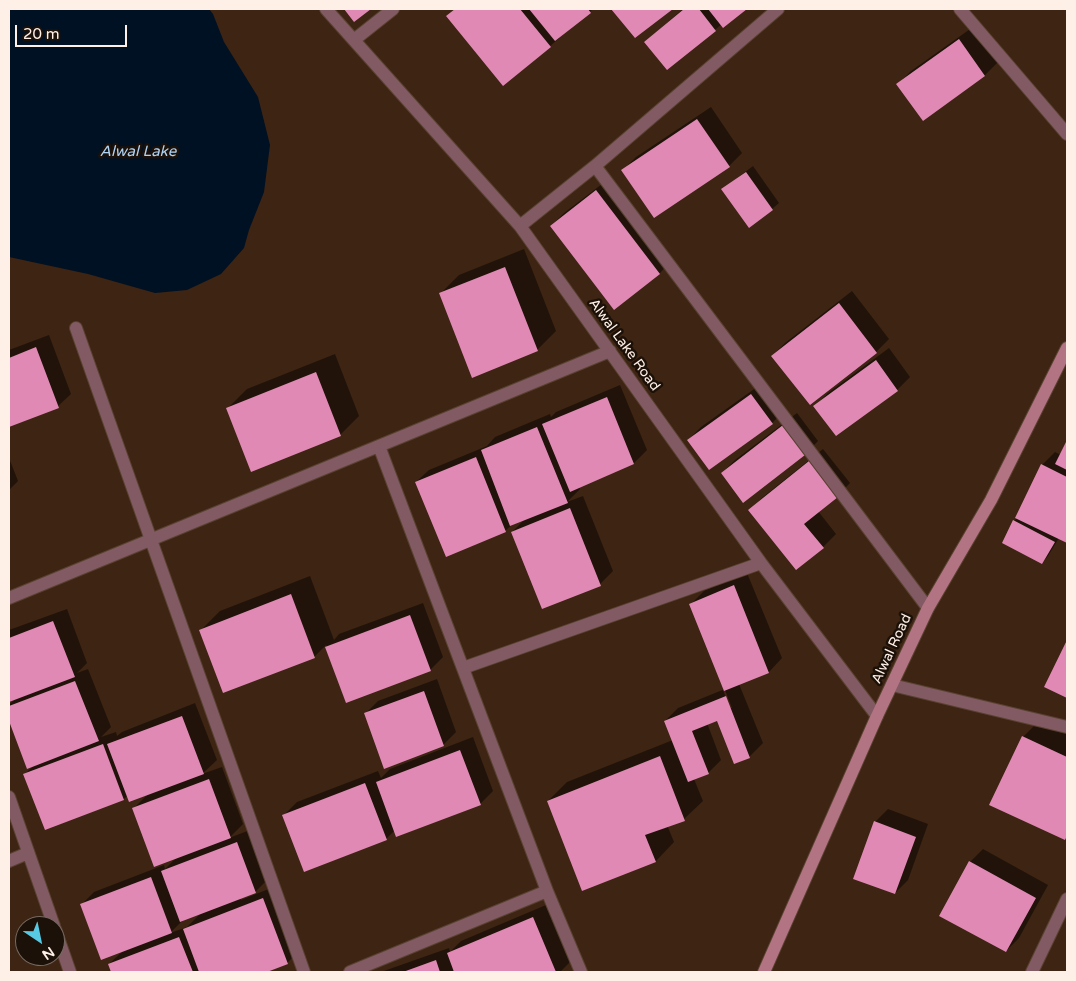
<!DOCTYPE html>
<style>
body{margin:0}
#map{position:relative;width:1076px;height:981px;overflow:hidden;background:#3e2412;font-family:"Varela Round",sans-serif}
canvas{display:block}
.frame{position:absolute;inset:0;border:10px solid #fff0e7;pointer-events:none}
.north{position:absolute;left:15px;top:916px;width:50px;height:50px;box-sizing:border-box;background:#1c1109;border:1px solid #776a62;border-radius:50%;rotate:146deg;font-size:14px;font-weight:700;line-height:20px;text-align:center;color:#fff0e7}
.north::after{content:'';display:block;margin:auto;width:18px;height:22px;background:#57c9e2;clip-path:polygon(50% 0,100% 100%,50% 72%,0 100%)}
.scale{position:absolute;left:15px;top:25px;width:112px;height:22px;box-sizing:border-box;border:2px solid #fff0e7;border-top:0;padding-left:6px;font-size:15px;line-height:18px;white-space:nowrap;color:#fff0e7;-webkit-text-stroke:4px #1c1109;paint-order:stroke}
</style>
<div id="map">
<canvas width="1076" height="981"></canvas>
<div class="frame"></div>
<div class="north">N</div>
<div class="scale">20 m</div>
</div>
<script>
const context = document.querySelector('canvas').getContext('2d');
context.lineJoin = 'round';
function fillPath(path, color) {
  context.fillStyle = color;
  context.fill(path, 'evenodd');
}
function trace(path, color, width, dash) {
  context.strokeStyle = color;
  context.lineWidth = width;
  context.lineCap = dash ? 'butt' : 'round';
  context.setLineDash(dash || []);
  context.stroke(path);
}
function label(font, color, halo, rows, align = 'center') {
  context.font = font + ' "Varela Round",sans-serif';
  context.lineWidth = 5;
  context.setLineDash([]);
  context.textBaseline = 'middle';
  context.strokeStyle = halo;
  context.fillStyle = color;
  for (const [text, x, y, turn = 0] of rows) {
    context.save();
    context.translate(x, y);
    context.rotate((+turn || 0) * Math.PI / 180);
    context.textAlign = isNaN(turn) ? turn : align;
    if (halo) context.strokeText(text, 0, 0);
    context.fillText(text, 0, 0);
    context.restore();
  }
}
fillPath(new Path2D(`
 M9,9H209L213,14L224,42L258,97L270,145L264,192L249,230L244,248L221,274L187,290L155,293L88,274L9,257Z`), '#001123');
fillPath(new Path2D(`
 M455,9H593L550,46L448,16Z
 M613,9H671L635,37Z
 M683,9H745L723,26L722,24L667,69L645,42Z
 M973,27L998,62L985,75L923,120L898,84L911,71Z
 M711,107L742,153L729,166L623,170L636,157Z
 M753,166L779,203L772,209L723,189Z
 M610,178L672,260L660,273L614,308L551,226L564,213Z
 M524,249L556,331L537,350L440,294L459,275Z
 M852,291L889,339L876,352L772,356L785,343Z
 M49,335L71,394L58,406L9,425V350Z
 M889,348L910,377L897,390L815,406L828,393Z
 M335,354L359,416L340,435L228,408L247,389Z
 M764,382L785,410L772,423L688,440L701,427Z
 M620,385L647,450L634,463L579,486L580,489L567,502L583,496L613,571L600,584L543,608L512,532L526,518L513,524L506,530L447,556L416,482L429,470L487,446L495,437L550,414L551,417L556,412Z
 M797,413L818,441L805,454L722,473L735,460Z
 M1067,443V542L1059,538L1048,556L1042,563L1014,521L1017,518L1042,465L1055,452L1061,455Z
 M823,449L850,483L837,496L818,511L836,534L823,547L750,510L763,497Z
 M9,458L18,481L9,490Z
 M747,573L782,658L769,672L739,684L763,743L750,756L735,762L718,719L707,723L721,760L708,773L694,779L703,801L684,819L667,825L674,842L656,861L582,889L548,801L567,782L673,740L665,721L678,708L725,689L691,604L704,591ZM723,690H725L732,708H730Z
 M310,576L334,640L339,634L423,603L443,657L430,670L347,702L326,645L314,657L201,630L220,611Z
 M67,609L87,663L77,673L88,669L111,727L101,737L116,732L117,736L122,732L195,703L217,760L202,774L222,767L243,824L229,838L250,830L269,878L256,891L240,898L241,900L276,886L300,950L287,963L264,972H112L109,964L124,950L81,905L94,892L164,865L165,869L177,857L134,808L148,794L128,795L124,799L46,828L25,774L35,764L28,767L9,718V705L16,698L9,701V630ZM202,912L187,927L170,933L184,919Z
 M1067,643V697L1046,686Z
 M437,679L456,732L443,745L365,714L378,701Z
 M1042,718L1067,729V836L1065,839L1023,737Z
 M473,737L493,791L480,804L395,830L386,839L284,815L297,802L378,771L381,778L390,769Z
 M888,809L928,824L908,880L895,893L875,822Z
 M983,849L1048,885L1019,938L1006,951L970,862Z
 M546,905L570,962L560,972H381L449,948L450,952L461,941Z`), '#0007');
fillPath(new Path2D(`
 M344,9H371L354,22Z
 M455,9H520L551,47L503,86L446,16Z
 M529,9H588L591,13L555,41Z
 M611,9H673L635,38Z
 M684,9H699L716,31L667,70L644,42Z
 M708,9H747L723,28Z
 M959,39L985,76L923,121L896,84Z
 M697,119L730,167L654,218L621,170Z
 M746,172L773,210L749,228L721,189Z
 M596,190L660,274L614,310L550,226Z
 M505,267L538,351L472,378L439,293Z
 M839,303L877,353L810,405L771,356Z
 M36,347L59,408L9,427V358Z
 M876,360L898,391L836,436L813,406Z
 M316,372L341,436L251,472L226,408Z
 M751,394L773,424L709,470L687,440Z
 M607,397L634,464L570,492L542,424Z
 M783,425L805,455L743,503L721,473Z
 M537,427L568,503L510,526L481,450Z
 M1067,440V470L1055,464Z
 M476,457L506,532L446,557L415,482Z
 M809,461L838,497L804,524L824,548L796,570L748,510Z
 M1041,464L1067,477V543L1015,518Z
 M570,508L601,586L542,609L511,532Z
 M1013,520L1055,542L1042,564L1002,543Z
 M734,585L769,673L724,691L689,604Z
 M291,594L315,658L223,693L199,630Z
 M410,615L431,671L346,703L325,647Z
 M53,621L75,677L9,702V638Z
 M1067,640V698L1044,687Z
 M75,681L99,741L27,769L9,721V706Z
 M424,691L444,746L384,769L364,713Z
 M726,696L750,758L734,764L717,721L692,731L709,774L688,782L664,721Z
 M182,716L204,774L129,802L107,744Z
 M1022,736L1067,757V836L1065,840L989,805Z
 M103,744L124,800L45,830L23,774Z
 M460,750L481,805L396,837L376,782Z
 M660,756L685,821L645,835L656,862L582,891L547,801Z
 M209,779L231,838L154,867L132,808Z
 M365,783L387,840L304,872L282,815Z
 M874,821L916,837L895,894L853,879Z
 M237,842L256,893L180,922L161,871Z
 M969,861L1036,898L1006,952L939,916Z
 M151,877L172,933L101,960L80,904Z
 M263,898L288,964L267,972H199L183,929Z
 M533,917L556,972H454L447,953Z
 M179,937L193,972H111L108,964Z
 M436,960L440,972H403Z`), '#e089b5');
const street = new Path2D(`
 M326,9L520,226L761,563L877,716
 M960,9L1067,134
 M354,40L393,9
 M595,166L928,608
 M520,226L595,166L778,9
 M76,328L304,972
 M379,446L547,891L581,972
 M9,598L610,351
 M463,668L761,563
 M892,685L1067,727
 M9,797L54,926
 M9,861L28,853
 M55,929L70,972
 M350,972L547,891
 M1032,972L1067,899`);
const secondary = new Path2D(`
 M764,972L877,716L928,608L991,500L1067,348`);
trace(street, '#594130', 14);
trace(secondary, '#594130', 14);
trace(street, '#815a63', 12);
trace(secondary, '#b27382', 12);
label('14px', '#fff0e7', '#1c1109', [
 ["Alwal Lake Road",624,345,54],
 ["Alwal Road",892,649,-65]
]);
label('italic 15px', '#afd3f4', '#1c1109', [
 ["Alwal Lake",138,152]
]);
</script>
